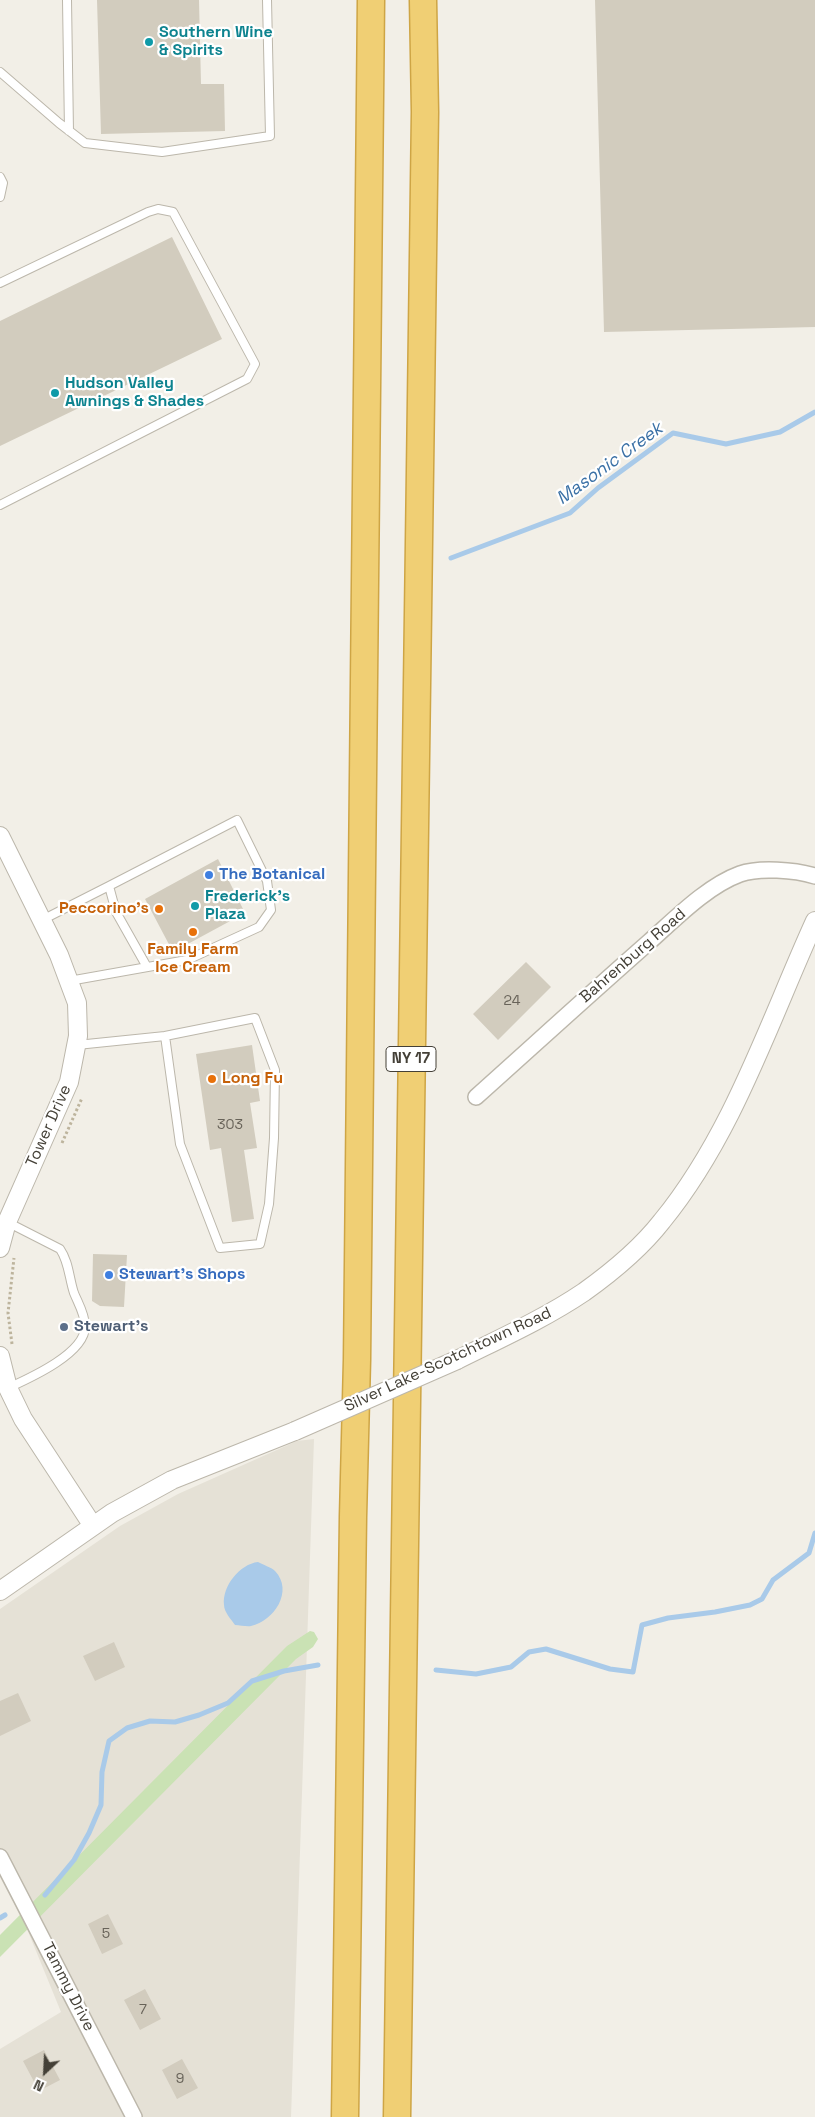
<!DOCTYPE html>
<style>
body{margin:0}
#map{position:relative;width:815px;height:2117px;overflow:hidden;background:#f2efe7;font-family:"Space Grotesk",sans-serif}
canvas{display:block}
.north{position:absolute;left:20px;top:2047px;width:50px;height:50px;-webkit-text-stroke:4px #fff;paint-order:stroke;rotate:205deg;font-size:14px;font-weight:700;line-height:20px;text-align:center;color:#444037}
.north::after{content:'';display:block;margin:auto;width:18px;height:22px;background:#444037;clip-path:polygon(50% 0,100% 100%,50% 72%,0 100%)}
</style>
<div id="map">
<canvas width="815" height="2117"></canvas>
<div class="north">N</div>
</div>
<script>
const context = document.querySelector('canvas').getContext('2d');
context.lineJoin = 'round';
function fillPath(path, color) {
  context.fillStyle = color;
  context.fill(path, 'evenodd');
}
function trace(path, color, width, dash) {
  context.strokeStyle = color;
  context.lineWidth = width;
  context.lineCap = dash ? 'butt' : 'round';
  context.setLineDash(dash || []);
  context.stroke(path);
}
function label(font, color, halo, rows, align = 'center') {
  context.font = font + ' "Space Grotesk",sans-serif';
  context.lineWidth = 4.5;
  context.setLineDash([]);
  context.textBaseline = 'middle';
  context.strokeStyle = halo;
  context.fillStyle = color;
  for (const [text, x, y, turn = 0] of rows) {
    context.save();
    context.translate(x, y);
    context.rotate((+turn || 0) * Math.PI / 180);
    context.textAlign = isNaN(turn) ? turn : align;
    if (halo) context.strokeText(text, 0, 0);
    context.fillText(text, 0, 0);
    context.restore();
  }
}
fillPath(new Path2D(`
 M314,1439L291,2117H0V2049L61,2012L0,1863V1609L120,1526L178,1494L297,1441Z`), '#e5e1d6');
fillPath(new Path2D(`
 M310,1631L314,1632L318,1639L313,1647L296,1659L0,1957V1935L287,1646Z`), '#cae2b4');
fillPath(new Path2D(`
 M258,1562C263,1565 271,1567 275,1571C294,1591 274,1621 251,1626C247,1627 240,1625 235,1625C231,1619 224,1612 224,1605C222,1586 240,1564 258,1562Z`), '#a9cae9');
trace(new Path2D(`
 M451,558L570,513L598,488L673,433L726,444L780,432L815,412
 M436,1670L476,1674L511,1667L529,1652L546,1649L610,1669L633,1672L642,1625L668,1618L715,1612L750,1605L762,1599L773,1580L809,1553L815,1533
 M45,1895L74,1860L89,1833L101,1805L102,1772L109,1741L127,1728L150,1721L175,1722L199,1715L228,1703L252,1681L284,1671L318,1665
 M0,1918L5,1915`), '#a9cae9', 5);
fillPath(new Path2D(`
 M97,0H199L201,84H224L225,131L101,134Z
 M595,0H815V327L604,332Z
 M172,237L222,339L0,446V321Z
 M218,859L245,913L173,952L145,899Z
 M526,962L551,987L498,1040L473,1014Z
 M252,1045L260,1101L250,1103L257,1148L244,1150L254,1219L232,1222L221,1148L210,1150L196,1054Z
 M93,1254L127,1255L124,1307L100,1306L92,1301Z
 M114,1642L125,1667L95,1681L83,1656Z
 M18,1693L31,1721L0,1736V1701Z
 M108,1914L123,1944L102,1954L88,1924Z
 M145,1989L161,2019L140,2030L124,2000Z
 M44,2050L60,2080L39,2091L23,2061Z
 M182,2059L198,2088L177,2099L162,2070Z`), '#d2ccbe');
const service = new Path2D(`
 M67,0L69,131
 M0,72L59,123L85,143L162,152L270,136L267,0
 M0,177L3,183L0,197
 M0,283L148,212L158,209L173,212L255,364L247,379L0,505
 M42,920L109,886
 M69,981L187,960L259,927L271,910L267,881L237,820L109,886L116,912L147,967
 M77,1045L165,1036L180,1144L220,1248L260,1244L269,1204L274,1138L275,1070L255,1018L165,1036
 M7,1222L60,1249C69,1262 69,1278 74,1293C78,1303 85,1314 85,1326C86,1353 30,1378 8,1388`);
const minor = new Path2D(`
 M476,1097C534,1045 591,993 649,942C675,919 707,886 740,874C759,867 795,870 815,876
 M0,1857L134,2117`);
const tertiary = new Path2D(`
 M0,836L59,955L77,1003L78,1036L69,1082L7,1222L0,1248
 M0,1356L8,1388L23,1419L93,1526
 M457,1360C499,1339 544,1319 584,1292C612,1272 641,1248 662,1221C733,1134 769,1022 815,921
 M0,1591L112,1513L172,1480L295,1431`);
const motorway = new Path2D(`
 M345,2117L353,1517L357,1360L371,0
 M397,2117L425,112L423,0`);
trace(service, '#bcb7ab', 10);
trace(minor, '#bcb7ab', 18);
trace(tertiary, '#bcb7ab', 20);
trace(motorway, '#cea545', 29);
trace(new Path2D(`
 M62,1143L82,1098
 M12,1344L8,1313L14,1258`), '#bdb49d', 3, [2.5, 2.5]);
trace(service, '#fff', 8);
trace(minor, '#fff', 15);
trace(tertiary, '#fff', 18);
trace(motorway, '#f0cf74', 26);
const tertiaryBridge = new Path2D(`
 M295,1431L457,1360`);
trace(tertiaryBridge, '#bcb7ab', 20, []);
trace(tertiaryBridge, '#fff', 18);
for (const [x, y, r, color] of [
 [149,42,5,"#0f9aa8"],
 [55,393,5,"#0f9aa8"],
 [209,875,5,"#3f7fe0"],
 [195,906,5,"#0f9aa8"],
 [159,909,5,"#e8710a"],
 [193,932,5,"#e8710a"],
 [212,1079,5,"#e8710a"],
 [109,1275,5,"#3f7fe0"],
 [64,1327,5,"#5c6f8a"]
]) {
  const dot = new Path2D();
  dot.arc(x, y, r, 0, 2 * Math.PI);
  context.fillStyle = color;
  context.fill(dot);
  trace(dot, '#fff', 2);
}
label('14px', '#686359', null, [
 ["24",512,1001],
 ["303",230,1125],
 ["5",106,1934],
 ["7",143,2010],
 ["9",180,2079]
]);
for (const [x, y, w] of [
 [411,1059,50]
]) {
  const box = new Path2D();
  box.roundRect(x - w / 2, y - 12.5, w, 25, 4);
  context.fillStyle = '#fff';
  context.fill(box);
  trace(box, '#444037', 1);
}
label('bold 15px', '#444037', null, [
 ["NY 17",411,1059]
]);
label('bold 16px', '#0d838f', '#fff', [
 ["Southern Wine",159,33],
 ["& Spirits",159,51],
 ["Hudson Valley",65,384],
 ["Awnings & Shades",65,402],
 ["Frederick's",205,897],
 ["Plaza",205,915]
], 'left');
label('bold 16px', '#366cbe', '#fff', [
 ["The Botanical",219,875],
 ["Stewart's Shops",119,1275]
], 'left');
label('bold 16px', '#c56008', '#fff', [
 ["Peccorino's",149,909],
 ["Family Farm",193,950,"center"],
 ["Ice Cream",193,968,"center"],
 ["Long Fu",222,1079,"left"]
], 'right');
label('16px', '#444037', '#fff', [
 ["Bahrenburg Road",633,956,-41],
 ["Tower Drive",49,1126,-66],
 ["Silver Lake-Scotchtown Road",448,1360,-25],
 ["Tammy Drive",68,1987,63]
]);
label('bold 16px', '#4e5e75', '#fff', [
 ["Stewart's",74,1327]
], 'left');
label('italic 18px', '#3b71a6', '#fff', [
 ["Masonic Creek",610,464,-36]
]);
</script>
